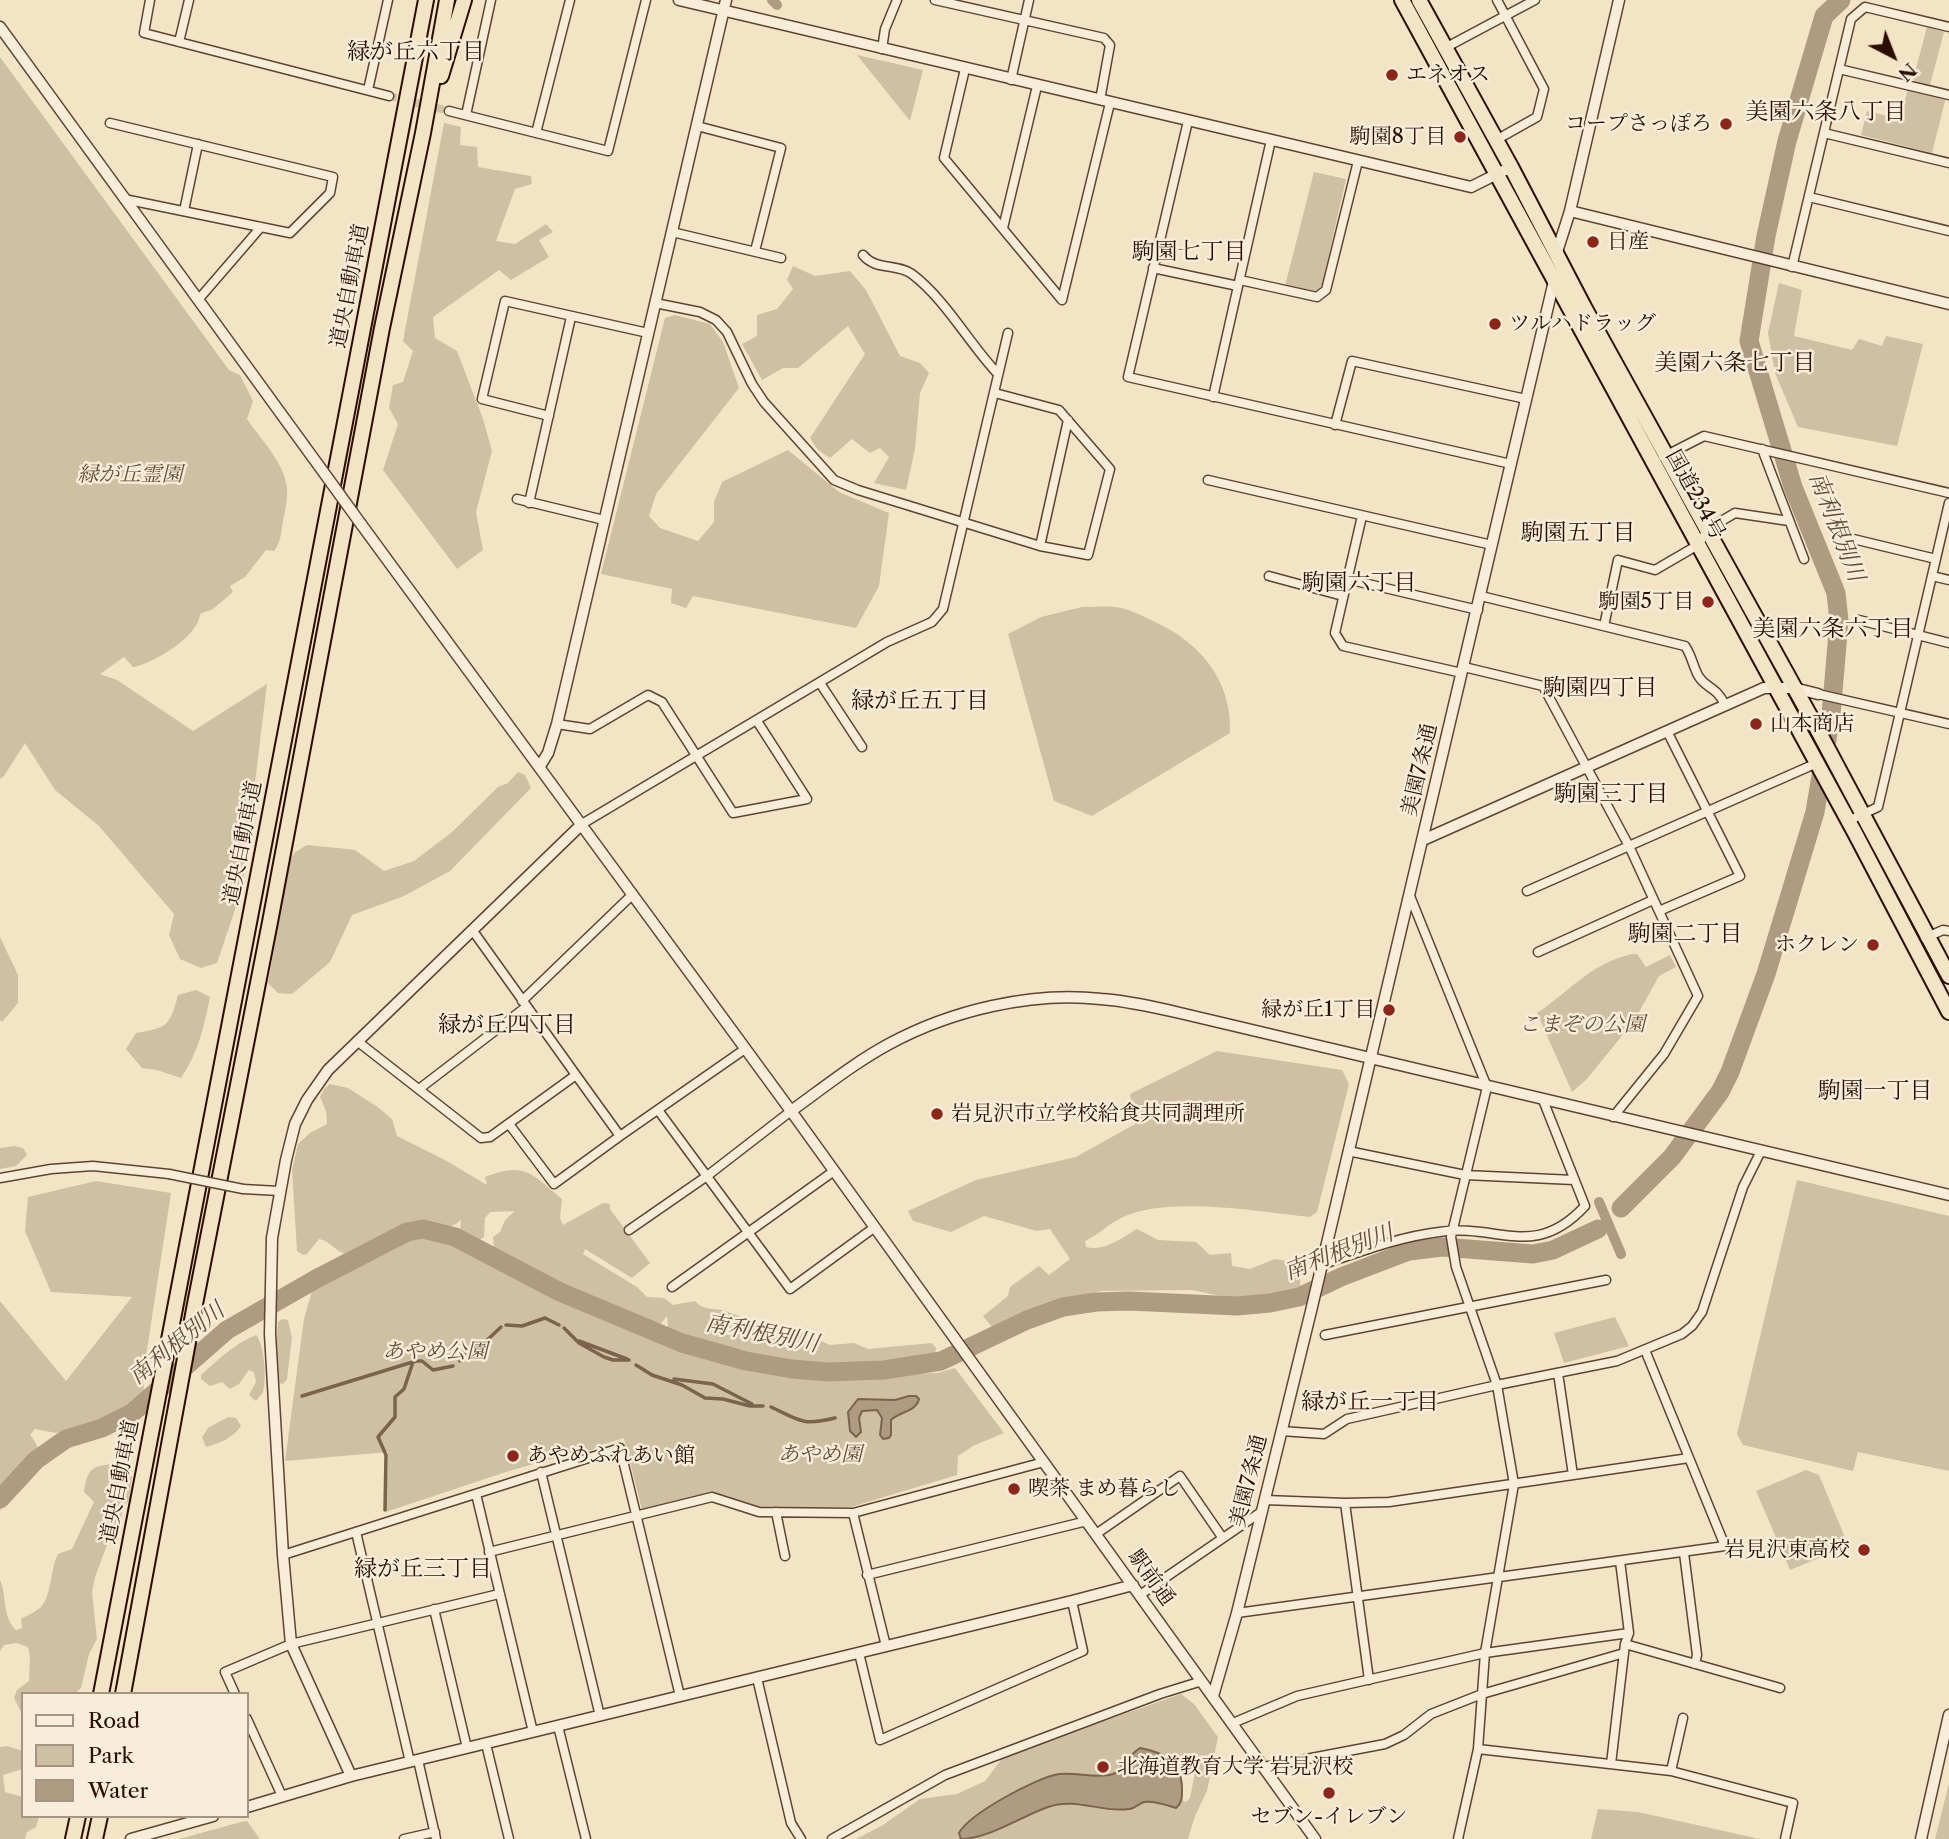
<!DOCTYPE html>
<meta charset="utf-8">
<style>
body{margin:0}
#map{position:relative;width:1949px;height:1839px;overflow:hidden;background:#f2e4c4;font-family:"Libre Caslon Text",serif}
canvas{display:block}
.legend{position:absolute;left:21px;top:1692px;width:228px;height:126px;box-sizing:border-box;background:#f7edd9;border:2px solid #a69482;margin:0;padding:9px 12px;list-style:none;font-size:21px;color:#2c0e00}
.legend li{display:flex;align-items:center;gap:14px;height:35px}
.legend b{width:35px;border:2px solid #a69482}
.north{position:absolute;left:1858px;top:21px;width:70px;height:70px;-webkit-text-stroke:5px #f7edd9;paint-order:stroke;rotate:138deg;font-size:19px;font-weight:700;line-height:28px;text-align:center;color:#2c0e00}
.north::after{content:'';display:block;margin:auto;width:24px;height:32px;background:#2c0e00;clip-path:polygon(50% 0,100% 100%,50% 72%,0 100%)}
</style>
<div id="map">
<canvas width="1949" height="1839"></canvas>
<ul class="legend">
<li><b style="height:9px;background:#f7edd9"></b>Road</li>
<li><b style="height:19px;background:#d0c0a3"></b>Park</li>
<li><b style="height:19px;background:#af9b81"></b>Water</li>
</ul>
<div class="north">N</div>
</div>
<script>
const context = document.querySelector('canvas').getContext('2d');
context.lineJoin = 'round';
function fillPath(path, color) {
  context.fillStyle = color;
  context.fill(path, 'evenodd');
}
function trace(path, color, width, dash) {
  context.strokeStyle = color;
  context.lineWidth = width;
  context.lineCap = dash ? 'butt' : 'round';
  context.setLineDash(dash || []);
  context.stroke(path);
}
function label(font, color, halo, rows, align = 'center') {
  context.font = font + ' "Libre Caslon Text","Noto Serif JP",serif';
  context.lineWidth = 5;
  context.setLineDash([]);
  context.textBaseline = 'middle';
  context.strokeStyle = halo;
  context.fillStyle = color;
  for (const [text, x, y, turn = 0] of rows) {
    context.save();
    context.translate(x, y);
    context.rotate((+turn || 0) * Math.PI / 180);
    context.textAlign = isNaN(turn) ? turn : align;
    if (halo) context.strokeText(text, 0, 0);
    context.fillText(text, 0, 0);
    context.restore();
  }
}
fillPath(new Path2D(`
 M1927,27L1944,32L1930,85L1913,80Z
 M857,55L923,70L910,121Z
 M0,57L229,370L240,375L253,401L247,419C261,440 285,463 287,489C288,498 285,511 283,521C281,532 281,543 274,551L266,550L245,577L230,586L233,592L213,609L200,614C199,636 153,664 133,667L124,657L100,674L117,680L193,731L267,684L242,889L217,963L201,968L180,959L169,935L174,914L99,826L55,790L25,743L4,776L0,779Z
 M1908,89L1946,97L1932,153L1861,135L1867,111L1900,119Z
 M444,123L461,127L460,145L477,147L478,167L531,176L532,184L515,189L496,241L515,244L546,224L553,232L539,240L549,257L511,280L499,270L433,317L435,338L457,351L483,419L492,451L476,512L483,550L457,569L383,470L398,424L389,408L393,385L403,382L413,351L403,341Z
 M1314,172L1346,179L1322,285L1315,292L1285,286Z
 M793,266L815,276L850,271L866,290L900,356L920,363L929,373L920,393L915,449L906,490L874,483L889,457L880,448L870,453L852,439L830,458L818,450L810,438L865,354L848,326L798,368H783L762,380L742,344L757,336V315L777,309L793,289L787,280Z
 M1779,283L1802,290L1794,336L1852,350L1859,339L1882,346L1886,336L1923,344L1897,446L1798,427L1775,373L1768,333Z
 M675,315L710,324L723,342L739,388L656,494L649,516L660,528L698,541L714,522V502L722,482L788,450L839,492L889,513L879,586L856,628L693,596L686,608L671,603L672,589L601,574L665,318Z
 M1082,607C1093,607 1105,606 1115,607C1128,608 1140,615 1151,620C1199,641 1232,679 1230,733L1092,816L1054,801L1008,634L1041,617Z
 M518,772L525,775L531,788L450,871L404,896L352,915L330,962L292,994L278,993L268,983L289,863L294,853L307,845L337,848L355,850L384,871L414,861L452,832L498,787L508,783Z
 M0,937L18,975V1003L2,1022L0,1020Z
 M1632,954H1637L1646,967L1670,955L1676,967L1659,976L1634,1021L1586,1080L1572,1092L1537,1013C1572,990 1589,964 1632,954Z
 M196,990L210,997C204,1027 198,1053 181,1078L157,1070L142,1068L126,1049L136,1033C167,1028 170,1026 178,995Z
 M1217,1051L1342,1070L1349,1084L1317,1212L1310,1217C1260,1212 1166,1195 1121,1218C1108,1224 1100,1234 1085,1241L1086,1247C1104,1252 1121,1238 1137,1229L1158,1240L1196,1242L1210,1255L1231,1253L1232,1266L1250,1269L1275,1259L1301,1263L1300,1289L1240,1300L1192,1290L1101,1291L1034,1308L992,1327L983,1316L1008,1296L1010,1287L1039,1266L1049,1275L1070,1259L1050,1229L1037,1231L984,1216L951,1232L913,1221L908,1211L976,1180L1076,1157L1135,1124L1130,1094Z
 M330,1084L348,1088L379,1108L392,1119L397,1136L445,1160L487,1185L485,1177C525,1161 532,1174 562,1199L560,1218L563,1225L603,1203L610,1204V1209L650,1263L632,1278L585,1249L583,1254L637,1287L647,1297L664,1298L673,1305L695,1301C703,1310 711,1308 721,1310C738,1314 753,1324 770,1327L773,1335L801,1332L830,1345L854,1343L868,1349L932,1343L936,1348L934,1359L894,1372L814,1377L938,1373L955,1368L1004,1433L973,1446L958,1456L957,1475L851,1507L761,1509L711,1493L642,1510L624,1438L598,1446L589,1452L586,1449L506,1472L386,1512L388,1452L285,1461L304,1319L313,1287L407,1239L426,1235L448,1239L482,1251L532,1283L632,1332L598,1313L583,1292L527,1271L494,1247L493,1237L500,1232L505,1220L515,1211L490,1212L485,1218L484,1237L476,1242L460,1232L461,1220C449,1230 446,1227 432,1224C424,1222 412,1225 405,1226C388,1230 368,1253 352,1254C337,1256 332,1241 319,1239L307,1254L303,1255L297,1251L292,1170L298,1144L310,1133L327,1124L326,1111L320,1097L324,1089ZM667,1316L668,1327L675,1344L706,1356L639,1335C653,1333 658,1327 667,1316Z
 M15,1146L23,1148L27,1155L16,1166L0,1169V1148Z
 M1797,1180L1949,1216V1471L1858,1452L1853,1471L1743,1445L1737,1434Z
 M96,1181L171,1193L143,1376L144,1395L129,1412L95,1428L83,1425L56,1433L35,1429L30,1435C42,1449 38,1454 31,1470L14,1475L13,1490L0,1511V1301L66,1381L132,1297L51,1292L25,1231L28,1197Z
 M1615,1317L1629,1346L1564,1363L1554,1333Z
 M282,1319L288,1320L292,1338L287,1379L283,1384L279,1383L275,1362L278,1322Z
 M256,1335C264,1343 267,1380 263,1392C263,1393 257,1400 256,1401L249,1395L256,1382L254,1372L249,1370L239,1384L230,1389L222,1382L210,1386L201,1379V1375C218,1360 235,1343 256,1335Z
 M228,1417L236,1418L241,1426C232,1439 220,1443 206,1447L202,1437L208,1428Z
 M124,1460L129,1464L132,1476L129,1500L122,1508L121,1524L107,1545L95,1577L92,1592L97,1639L89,1654L81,1688L74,1694H23V1716L14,1698L17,1690L29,1681L30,1656L28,1647L16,1643L4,1645L0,1651V1580C7,1596 2,1617 16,1630L22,1628L21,1619C26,1616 36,1612 41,1607C52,1595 50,1569 58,1554L72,1549L94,1502L84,1492C88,1458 101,1470 124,1460Z
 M1806,1470L1819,1475L1844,1535L1841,1549L1790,1570L1756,1491Z
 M1181,1694L1194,1704L1218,1737L1207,1791L1195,1816L1188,1839H856L883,1825L920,1799L957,1794L985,1781L1004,1756ZM1158,1759L1181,1768L1196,1767L1190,1798L1186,1802L1177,1798L1052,1801L1123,1770Z
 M7,1746L23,1751V1769L3,1775L5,1792L23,1797V1816H39L36,1827L27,1832L25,1839H0V1747Z
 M1949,1783V1839H1935Z
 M1598,1809L1638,1812L1760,1839H1591Z
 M247,1821L260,1839H179L241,1822Z`), '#d0c0a3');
const water = new Path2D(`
 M909,1396H916L919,1399C916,1412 900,1411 891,1420V1435L889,1438L883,1439L880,1435L882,1418L877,1410L862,1411L859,1418L861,1432L856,1437L850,1431L848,1412L858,1399L895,1400Z
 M1140,1748C1162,1752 1181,1761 1182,1787C1182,1796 1183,1802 1176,1808C1166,1805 1154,1800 1144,1802C1138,1804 1134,1809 1129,1809C1101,1813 1076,1797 1048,1807C1022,1816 988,1839 961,1839L959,1833C969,1814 1037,1777 1059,1774C1075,1772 1099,1779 1113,1774C1122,1771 1128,1755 1140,1748Z`);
fillPath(water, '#af9b81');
trace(water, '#7b634d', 2);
trace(new Path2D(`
 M506,1325L522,1326L545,1318L559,1325
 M564,1328L579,1343L604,1357L613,1360H629
 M579,1341L627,1359
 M460,1361L465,1352L483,1344L501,1327
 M636,1365L652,1375L682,1385L705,1398L723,1399L750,1406H763
 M674,1379L713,1384L752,1404
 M302,1396L416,1361H422L433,1370L453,1366
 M771,1407C801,1421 802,1426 835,1418
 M385,1510L386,1455L378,1437L395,1417V1397L404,1389L413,1362`), '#7b634d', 3.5);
trace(new Path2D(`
 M772,0L777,5
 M1599,1202L1621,1254`), '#af9b81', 10);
trace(new Path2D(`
 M1621,1208L1672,1157L1720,1092L1730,1072L1766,974L1815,812L1831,715L1839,621L1836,593L1793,487L1749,341L1766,236L1787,141L1824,16L1841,0
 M0,1499L36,1460L66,1439L102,1428L132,1413L227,1330L316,1279L407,1232L423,1229L455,1237L560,1292L682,1343L746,1361L792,1369L828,1372L884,1370L941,1361L1027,1320L1063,1307L1096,1302L1129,1301L1237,1306L1270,1303L1299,1297L1341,1277L1409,1251L1442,1247L1533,1254L1553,1250L1598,1229`), '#af9b81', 19);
trace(new Path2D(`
 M389,96L449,111`), '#d4c4a7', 8, [8, 4]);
const minor = new Path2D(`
 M150,0L144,33L389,96
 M935,0L1104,38L1110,45L1100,100
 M179,42L189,0
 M882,49L885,29L897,0
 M1443,49L1535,0
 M965,69L944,158L1062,300
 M1839,69L1949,95
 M1011,80L1029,0
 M368,90L388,0
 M449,111L608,151L646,0
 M466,115L491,0
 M1188,121L1128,377L1511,464
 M110,123L333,177L330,193L290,233L124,199
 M697,126L781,148L755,251
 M536,133L570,0
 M1824,133L1949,163
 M1496,140L1537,117L1544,89L1497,0
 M1809,197L1949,231
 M184,211L198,144
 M1003,228L1037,86
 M672,232L781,258
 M863,255C876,271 897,263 912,274C946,300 968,342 997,373
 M1792,267L1851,19L1865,7L1949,27
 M1153,268L1238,286
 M1240,280L1317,297L1326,290L1358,161
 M198,300L261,227
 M1062,300L1110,103
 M655,303L700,312L716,320L727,332L752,384L764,402L834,480L858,490L1040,546L1088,555L1110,469L1059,410L995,393
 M1213,397L1271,140
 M549,416L482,399L505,301L648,333
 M1335,425L1352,361L1526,399
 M1762,449L1804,559
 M1663,457L1704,436L1949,493
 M1208,480L1492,545
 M517,499L604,520
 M529,503L571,317
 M1362,516L1335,633L1343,646L1462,673
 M1845,537L1936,559
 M1040,546L1068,420
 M1269,576L1343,596
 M1932,576L1949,580
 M1347,579L1478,610
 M1481,596L1685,646C1692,656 1693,667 1699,677C1707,689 1716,686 1725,705
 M1859,620L1949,643
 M1604,626L1618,560L1655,570L1698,545L1708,529L1735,513L1789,521
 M1464,667L1543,686L1629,846L1698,996L1664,1054L1613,1117
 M820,683L862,747
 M1818,694L1949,724
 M557,724L590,729L648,695L662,702L733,813L807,799L757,721
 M1848,821L1878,807L1949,503
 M582,824L887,642L932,622L943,609L1008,333
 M1527,891L1817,763
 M1410,896L1487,1087L1451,1237L1456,1267L1497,1385L1514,1484L1485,1653L1478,1749L1458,1839
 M1659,911L1740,876L1667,731
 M1925,938L1943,930L1949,931
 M1538,952L1653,900
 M522,1001L633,894
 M357,1041L481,1138L490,1137L576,1075L473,931
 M576,1075L620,1136L745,1049
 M419,1089L526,1007
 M658,1110L790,1289L875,1227
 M509,1124L554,1184L620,1136
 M1348,1151L1465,1175L1574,1180
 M0,1178L51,1169L93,1166L169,1174
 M243,1189L279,1191
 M629,1230L707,1176L791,1111
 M1321,1265C1360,1252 1398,1237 1439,1232C1498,1223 1534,1261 1585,1206L1543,1100
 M672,1287L834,1171
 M1325,1335L1606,1280
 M1558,1373L1573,1475
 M1281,1431L1324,1434L1347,1419L1497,1385L1617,1361L1682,1334L1692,1326L1702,1312L1743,1187L1761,1151
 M541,1472L600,1716
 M476,1494L533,1732
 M1265,1500L1345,1503L1389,1502L1689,1458
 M1345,1503L1369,1680
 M776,1512L785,1556
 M853,1513L886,1646
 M356,1532L410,1762
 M1096,1534L1180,1476L1222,1537
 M489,1552L712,1497L759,1512L853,1513L1044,1462
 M1684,1553L1697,1655L1695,1664
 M283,1555L620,1448L680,1696
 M867,1575L1087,1521
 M1140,1595L1261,1512
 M434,1609L467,1748
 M1237,1613L1725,1546L1645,1350
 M1625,1644L1780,1688
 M859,1653L880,1740L1083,1651L1072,1601
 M757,1678L791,1823L801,1839
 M235,1694L225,1672L291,1644L499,1594
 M247,1719L282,1796
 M1233,1723L1297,1696L1485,1653L1629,1633
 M558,1726L586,1839
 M486,1744L509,1839
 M1478,1749L1671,1771L1793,1803L1785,1839
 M418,1760L436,1839
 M1611,1764L1625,1644L1629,1633L1620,1561
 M1264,1767L1385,1744L1404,1735L1431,1714L1482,1694L1624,1653
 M1671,1771L1683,1718
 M404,1839L435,1832
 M832,1839L945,1775L1160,1694L1202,1681`);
const tertiary = new Path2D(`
 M679,0L1471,187L1511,167
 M0,27L319,466
 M1570,211L1949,304
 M1556,255L1570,211L1619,0
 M361,524L791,1111L1315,1839
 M540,766L548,753L557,724L726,0
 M1423,840L1764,688H1794L1818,694
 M791,1111C823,1088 854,1063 889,1044C950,1011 1031,991 1101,999C1128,1001 1154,1007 1180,1013L1949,1195
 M1213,1696L1237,1613L1311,1311L1554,281
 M351,1776L291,1644L283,1555L270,1334L272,1238L286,1160L295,1124L307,1100L328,1070L582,824
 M247,1807L351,1776L1072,1601L1133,1585
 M131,1839L213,1816
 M1921,1839L1949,1715`);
const trunk = new Path2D(`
 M1402,0L1855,833L1949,1012
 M1419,0L1511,167L1584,307L1814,723L1949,976`);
const motorway = new Path2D(`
 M441,76L464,0
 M101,1694L426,0
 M123,1694L195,1304L270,922L382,328L423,133L447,0
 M73,1839L78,1816
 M95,1839L100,1816`);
trace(minor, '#5e4431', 11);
trace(tertiary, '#5e4431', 13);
trace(trunk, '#2c0e00', 18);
trace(motorway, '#2c0e00', 18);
trace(minor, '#f7edd9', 8);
trace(tertiary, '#f7edd9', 10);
trace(trunk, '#f2e4c4', 14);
trace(motorway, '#f2e4c4', 14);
const minorBridge = new Path2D(`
 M169,1174L243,1189`);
const tertiaryBridge = new Path2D(`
 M319,466L361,524`);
trace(minorBridge, '#5e4431', 11, []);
trace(tertiaryBridge, '#5e4431', 13, []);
trace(minorBridge, '#f7edd9', 8);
trace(tertiaryBridge, '#f7edd9', 10);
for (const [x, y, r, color] of [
 [1392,75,7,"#8f2418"],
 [1726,124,7,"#8f2418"],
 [1460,137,7,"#8f2418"],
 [1593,242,7,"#8f2418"],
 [1495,324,7,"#8f2418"],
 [1708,602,7,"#8f2418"],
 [1756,724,7,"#8f2418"],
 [1873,945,7,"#8f2418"],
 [1389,1010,7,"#8f2418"],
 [937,1114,7,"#8f2418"],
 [513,1456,7,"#8f2418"],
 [1014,1489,7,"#8f2418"],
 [1864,1550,7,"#8f2418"],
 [1103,1767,7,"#8f2418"],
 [1329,1793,7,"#8f2418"]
]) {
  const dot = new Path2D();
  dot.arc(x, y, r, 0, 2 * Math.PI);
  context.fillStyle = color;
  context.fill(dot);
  trace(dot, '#f7edd9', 2.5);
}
label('21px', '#2c0e00', '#f7edd9', [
 ["エネオス",1406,75],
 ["コープさっぽろ",1712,124,"right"],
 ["駒園8丁目",1446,137,"right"],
 ["日産",1607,242],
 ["ツルハドラッグ",1509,324],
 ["駒園5丁目",1694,602,"right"],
 ["山本商店",1770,724],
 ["ホクレン",1859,945,"right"],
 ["緑が丘1丁目",1375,1010,"right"],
 ["岩見沢市立学校給食共同調理所",951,1114],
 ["あやめふれあい館",527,1456],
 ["喫茶 まめ暮らし",1028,1489],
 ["岩見沢東高校",1850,1550,"right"],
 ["北海道教育大学 岩見沢校",1117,1767],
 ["セブン-イレブン",1329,1817,"center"]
], 'left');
label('21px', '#2c0e00', '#f7edd9', [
 ["道央自動車道",350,286,-79],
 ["国道234号",1695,495,61],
 ["美園7条通",1420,770,-77],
 ["道央自動車道",243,843,-79],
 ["美園7条通",1249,1481,-76],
 ["道央自動車道",120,1482,-79],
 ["駅前通",1151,1578,54]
]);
label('italic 21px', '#654c39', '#f7edd9', [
 ["緑が丘霊園",130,475],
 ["こまぞの公園",1582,1025],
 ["あやめ公園",435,1352],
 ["あやめ園",820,1455]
]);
label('23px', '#2c0e00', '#f7edd9', [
 ["緑が丘六丁目",416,52],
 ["美園六条八丁目",1826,112],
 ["駒園七丁目",1189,252],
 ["美園六条七丁目",1735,363],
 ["駒園五丁目",1578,533],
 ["駒園六丁目",1359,583],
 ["美園六条六丁目",1833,629],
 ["駒園四丁目",1600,688],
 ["緑が丘五丁目",920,701],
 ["駒園三丁目",1611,794],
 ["駒園二丁目",1685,934],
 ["緑が丘四丁目",507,1025],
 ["駒園一丁目",1875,1091],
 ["緑が丘一丁目",1370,1402],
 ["緑が丘三丁目",423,1569]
]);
label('italic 23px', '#674d3a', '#f7edd9', [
 ["南利根別川",1836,527,69],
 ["南利根別川",1339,1253,-21],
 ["南利根別川",762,1334,11],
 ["南利根別川",177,1344,-39]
]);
</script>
